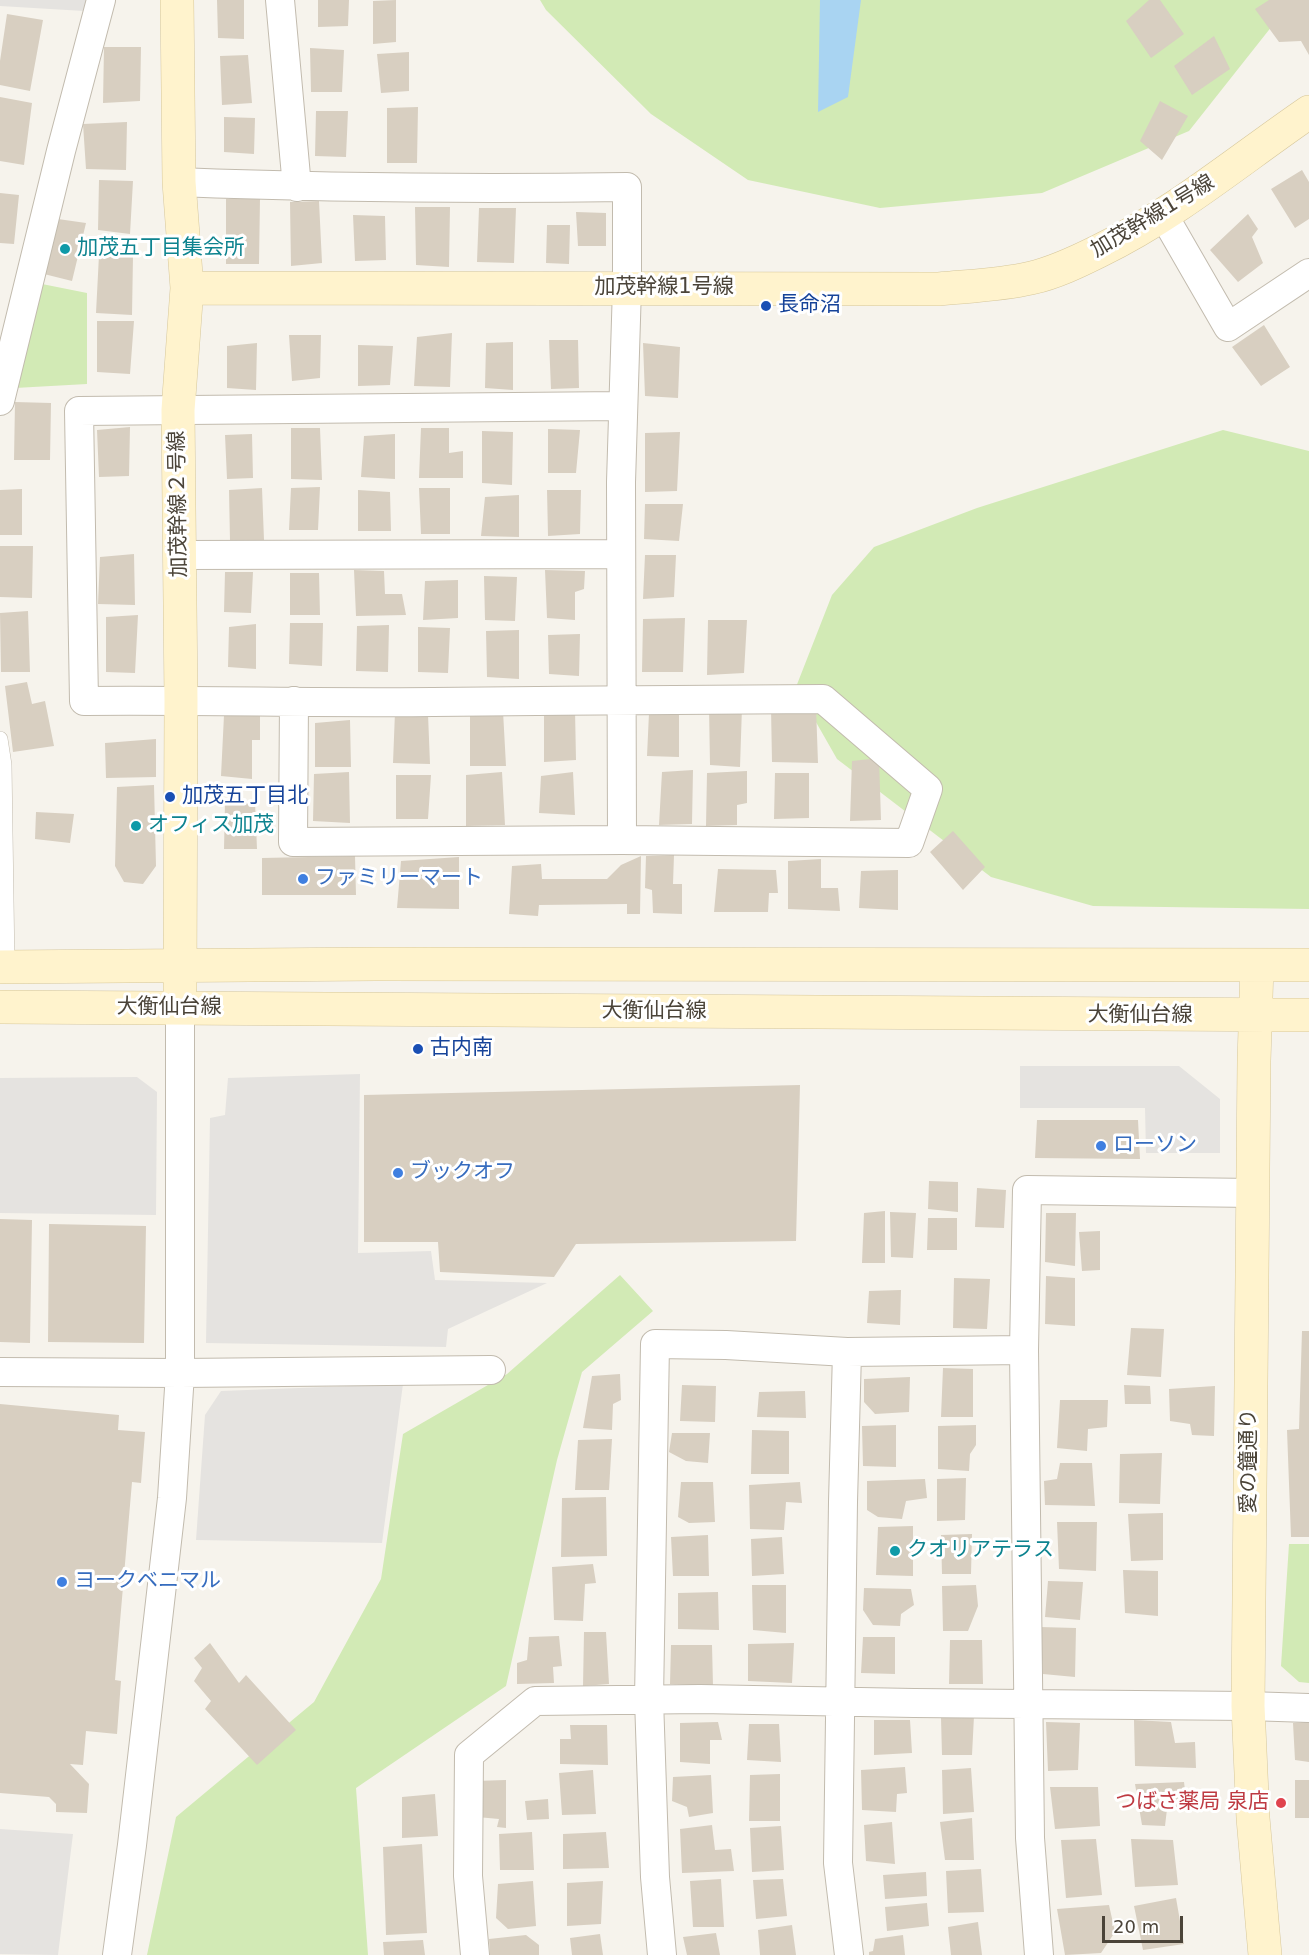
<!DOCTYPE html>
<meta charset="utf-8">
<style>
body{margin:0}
#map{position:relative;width:1309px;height:1955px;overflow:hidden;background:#f6f3ec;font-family:"DejaVu Sans",sans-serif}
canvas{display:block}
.scale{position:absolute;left:1102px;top:1916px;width:81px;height:27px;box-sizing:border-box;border:3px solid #4b4439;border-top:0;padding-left:8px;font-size:18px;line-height:21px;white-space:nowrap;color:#4b4439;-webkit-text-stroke:4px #fff;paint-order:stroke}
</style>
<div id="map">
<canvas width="1309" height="1955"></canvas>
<div class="scale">20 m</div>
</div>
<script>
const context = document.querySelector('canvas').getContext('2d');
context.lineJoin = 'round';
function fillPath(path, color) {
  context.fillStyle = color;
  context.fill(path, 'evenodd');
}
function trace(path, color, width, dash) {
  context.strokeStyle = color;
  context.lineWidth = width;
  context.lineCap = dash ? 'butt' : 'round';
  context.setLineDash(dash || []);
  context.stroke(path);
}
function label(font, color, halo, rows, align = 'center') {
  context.font = font + ' "DejaVu Sans","Noto Sans JP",sans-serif';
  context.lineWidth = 6;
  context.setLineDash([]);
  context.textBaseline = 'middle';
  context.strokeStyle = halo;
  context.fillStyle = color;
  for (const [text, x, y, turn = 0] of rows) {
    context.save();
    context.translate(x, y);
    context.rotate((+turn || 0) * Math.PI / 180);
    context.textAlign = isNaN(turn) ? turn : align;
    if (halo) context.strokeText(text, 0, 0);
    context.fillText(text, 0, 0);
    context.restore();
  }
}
fillPath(new Path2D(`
 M540,0H1283L1276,21L1189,131L1042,193L880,208L748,180L651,114L546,10Z
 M42,284L87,293V384L15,388Z
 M1223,430L1309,451V909L1093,906L991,877L837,759L796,687L832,595L874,547L977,508Z
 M620,1275L653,1311L582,1372L557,1460L506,1686L356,1788L368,1955H147L176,1817L314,1702L381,1579L403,1434L507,1374Z
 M1289,1544H1309V1683L1299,1682L1281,1666Z`), '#d2eab5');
fillPath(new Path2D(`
 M0,0H87L84,11L0,6Z
 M1020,1066H1179L1220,1099V1153H1146L1145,1108H1020Z
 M360,1074L358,1253L431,1251L435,1280L547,1283L448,1329L446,1347L206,1343L210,1118L225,1115L228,1078Z
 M137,1077L157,1092L156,1215L0,1213V1078Z
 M403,1384L382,1543L196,1540L205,1415L221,1391Z
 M0,1829L73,1834L58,1955L0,1954Z`), '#e5e3e0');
fillPath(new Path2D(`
 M820,0H861L848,97L818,112Z`), '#a9d4f2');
fillPath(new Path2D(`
 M217,0H244V39L218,38Z
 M318,0H349L348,26L318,27Z
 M396,0V42L373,44V1Z
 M1149,0H1160L1184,34L1151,58L1126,21Z
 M1269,0H1309V55L1301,41L1279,42L1255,9Z
 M7,14L43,20L30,91L0,85V61Z
 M1214,36L1230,69L1192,95L1174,66Z
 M104,47H141L140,101L103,103Z
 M310,48L344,50L342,92H311Z
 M409,52V91L381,93L377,54Z
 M248,55L252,103L222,105L220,56Z
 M0,97L32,103L24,165L0,161Z
 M1160,101L1188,116L1162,160L1140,141Z
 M418,107L417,163H387V108Z
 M316,111H348L346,157L315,156Z
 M224,117L255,118L254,154L224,152Z
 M127,122L126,170L86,169L83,124Z
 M1302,170L1309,182V219L1295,228L1271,189Z
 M99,180L133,181L130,234L98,230Z
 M0,193L19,195L14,244L0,243Z
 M260,198L259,264H226V199Z
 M319,201L322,263L291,266L290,202Z
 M415,207H450L449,267L416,265Z
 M479,208H516L514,263L477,262Z
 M576,212L606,213V246H578Z
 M1248,214L1258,229L1252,237L1263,263L1238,282L1210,250Z
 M353,215L385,216L386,260L355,261Z
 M58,219L86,223L72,281L44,274Z
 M547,225H570L569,264L546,263Z
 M99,255L133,256L132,315L96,313Z
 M97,321H134L130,374L97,372Z
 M1264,325L1290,367L1261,386L1232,347Z
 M452,333L450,387L414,386L417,337Z
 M289,335H321L320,378L292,381Z
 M549,340H578L579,388L551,389Z
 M513,342V390L485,388L486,343Z
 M257,343L256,390L227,388V346Z
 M643,343L680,347L678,398L645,396Z
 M358,345L393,346L390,385L358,386Z
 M15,402L51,403L50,460H14Z
 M130,427L129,476L99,477L97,430Z
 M291,428H320L322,480L291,479Z
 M421,428H449V453L463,451V478H419Z
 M548,429L580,430L576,473H548Z
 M482,431L513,432L512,485L482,483Z
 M680,432L677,491L645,492V433Z
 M252,434L253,478L227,479L225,435Z
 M395,434V479L361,477L364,436Z
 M320,487L318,530H289L291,488Z
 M262,488L264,540L230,541L229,490Z
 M419,488H450V534H421Z
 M22,489V535H0V490Z
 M358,490L390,492L391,531H358Z
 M547,490H581L580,534L548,536Z
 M519,495V537L481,536L485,497Z
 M645,504H683L679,541L644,539Z
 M0,546H33L32,598L0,597Z
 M134,554L135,605L98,604L100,557Z
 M645,555H676L674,597L643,599Z
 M354,570L384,571L385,594H402L406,615L356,616Z
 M545,570L585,571L584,589L575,592V620L547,618Z
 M225,572H253L251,613L224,612Z
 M290,573H319L320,615H290Z
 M484,576L517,577L515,621L485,620Z
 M458,580V618L423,620L425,581Z
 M28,611L30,672H1L0,613Z
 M138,615L135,673L106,672V617Z
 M685,618L683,672H642L643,619Z
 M708,620H747L744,673L707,675Z
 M290,623H323L322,666L289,664Z
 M256,624V669L228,667L229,627Z
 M389,625L388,672L356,671L357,626Z
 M418,627L450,628L448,673L418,672Z
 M519,630V679L487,677L486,631Z
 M580,634L579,676L549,674L548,635Z
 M27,682L32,704L45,701L54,746L13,752L5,686Z
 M709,707H742L740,767L710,765Z
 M816,707L818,763L772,762L771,708Z
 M575,710L576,760L544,762V712Z
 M503,711L506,766H470V714Z
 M260,712V740H252V779L221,776L224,715Z
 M395,712L428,714L430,764L393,763Z
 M649,713H679V757L647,756Z
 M350,720L351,767H315V723Z
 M156,739V777L106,778L105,743Z
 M879,758L881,820L850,821L852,761Z
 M693,770L692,824L659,825L662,772Z
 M747,771V803L737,805V825L706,826L707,773Z
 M349,772L350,823L313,821L314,774Z
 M502,772L505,825L466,826V775Z
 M573,772L575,815L539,813L541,776Z
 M775,773H809V818L774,819Z
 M396,775H431L428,819H396Z
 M154,785L156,866L143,884L124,882L115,866L117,787Z
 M255,802L257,849H224L225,803Z
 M36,812L74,814L70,843L35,839Z
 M953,831L985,867L963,890L930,852Z
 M674,855L673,884H682V914L653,913L652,890L645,888L646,856Z
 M355,856L356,895H262V858Z
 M641,856L640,914H627V904L539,905L538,916L509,914L512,866L541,864L542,879H607L621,865Z
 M459,857V909L397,908L401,861Z
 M821,859V888H838L840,911L788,909V861Z
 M718,869L776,870L778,893H769L768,912H714Z
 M898,870V910L859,908L861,871Z
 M800,1085L796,1241L576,1244L554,1277L440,1272L438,1242H364V1095Z
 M1037,1120H1138L1140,1159L1035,1158Z
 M929,1181L958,1182V1212L928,1209Z
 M977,1188L1006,1190L1004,1228L975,1227Z
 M885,1211V1263H862L864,1213Z
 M890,1212L916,1213L913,1258L891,1257Z
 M1046,1213H1076L1075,1266L1045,1262Z
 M928,1218H957V1250H927Z
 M0,1219L32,1220L30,1343L0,1342Z
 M49,1224L146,1226L144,1343L48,1342Z
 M1100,1231V1270L1082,1271L1079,1232Z
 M1046,1276L1075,1278V1326L1045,1324Z
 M954,1278L990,1279L987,1329L953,1328Z
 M901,1290L900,1325L867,1323L869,1291Z
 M1131,1328L1164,1329L1161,1377L1127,1375Z
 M1302,1331H1309V1537H1291L1287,1430L1299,1429Z
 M943,1368L973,1369V1417H941Z
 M620,1374L621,1400L613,1404L612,1430L583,1428L592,1376Z
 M910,1377L909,1412L875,1414L864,1402V1379Z
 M682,1385L716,1386L715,1422L680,1421Z
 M1124,1385L1150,1386L1151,1404H1125Z
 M1215,1386L1214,1436L1192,1435L1190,1424L1170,1421L1169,1389Z
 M805,1391L806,1418L757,1417L759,1392Z
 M1060,1400H1108L1107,1427L1088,1429L1087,1451L1057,1448Z
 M0,1404L119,1415L118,1430L145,1432L141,1483L132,1482L115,1680L121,1681L117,1734L86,1731L83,1765L70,1764L89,1784L87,1813L56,1812V1804L49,1797L0,1793Z
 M896,1425V1467L863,1466L862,1426Z
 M976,1425V1445L970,1454L969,1471L938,1469V1426Z
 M752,1430L789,1431V1474H751Z
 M672,1433H710L708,1463L686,1461L669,1452Z
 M612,1439L609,1490H575L578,1440Z
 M1162,1453L1160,1504L1119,1503L1120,1454Z
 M1060,1463H1092L1095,1506L1045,1505L1044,1481L1057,1479Z
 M966,1478L965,1520L937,1521V1479Z
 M925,1479L927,1498L906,1501L902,1519L878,1517L867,1510V1481Z
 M681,1482H713L715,1522L689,1523L678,1517Z
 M800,1482L802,1503L786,1502L784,1530L750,1529L749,1485Z
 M606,1497L607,1556L561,1557L562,1498Z
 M1163,1513V1560L1131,1561L1128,1514Z
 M1057,1522H1097L1096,1571L1059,1569Z
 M913,1526V1576L876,1575L878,1527Z
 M972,1534L971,1574H942L941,1535Z
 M708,1535L709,1576H673L671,1537Z
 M782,1537L784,1574L752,1576L751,1539Z
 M593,1564L596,1583L585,1584L583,1621L554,1620L552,1567Z
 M1123,1570L1158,1571V1616L1125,1613Z
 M1048,1581L1083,1582L1080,1620L1045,1617Z
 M752,1585H786V1633L753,1630Z
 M976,1585L978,1606L968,1631H943L942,1586Z
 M864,1588L911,1589L914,1605L901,1614L900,1626L873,1625L863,1610Z
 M718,1592L719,1630L678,1629V1593Z
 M1040,1627L1076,1628L1075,1677L1043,1674Z
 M584,1632H606L609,1684L583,1686Z
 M559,1636L562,1666L553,1667L554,1683L517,1684V1663L527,1660L529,1637Z
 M863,1637H895V1674L861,1673Z
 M950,1640H982L983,1684H949Z
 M210,1643L239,1683L246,1675L296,1730L257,1765L205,1709L211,1701L194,1681L202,1668L194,1658Z
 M794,1643L792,1683L748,1681V1644Z
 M671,1645H712L713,1686L670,1684Z
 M974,1716L972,1755H942L941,1718Z
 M874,1720H910L912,1753L874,1755Z
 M1134,1720L1171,1722L1175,1743L1195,1742L1196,1768L1135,1766Z
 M718,1722L722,1740H710V1764L680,1762V1723Z
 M1046,1722L1080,1723L1078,1770L1048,1771Z
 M1309,1722V1762L1295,1760L1293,1723Z
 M749,1724H779L781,1762L747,1760Z
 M570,1725H607L608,1765L560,1764V1739H571Z
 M905,1767L907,1793L897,1794L896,1812L862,1810L861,1770Z
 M971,1768L974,1812L943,1814L942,1770Z
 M593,1770L596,1814L562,1815L559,1773Z
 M780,1774V1821H749L750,1775Z
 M711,1775L713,1813L689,1817L687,1807L672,1801L673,1777Z
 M506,1780V1828L497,1827L499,1819L477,1817L475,1781Z
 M1295,1780H1309V1818H1295Z
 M1184,1782L1187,1806L1167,1809L1165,1826L1142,1825L1135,1784Z
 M1050,1787H1098L1100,1826L1055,1829Z
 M435,1794L438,1836L402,1838V1797Z
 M548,1799L549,1819L527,1820L525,1801Z
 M972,1818L974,1860H945L940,1822Z
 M892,1822L895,1864L866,1861L864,1825Z
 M712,1825L715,1850L731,1849L734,1871L682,1873L680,1829Z
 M781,1826L784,1870L752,1872L750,1828Z
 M532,1832L534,1870H500L499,1834Z
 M606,1832L609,1868L563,1869V1834Z
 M1096,1839L1102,1895L1066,1898L1061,1840Z
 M1131,1839L1173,1840L1178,1885L1135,1887Z
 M422,1844L427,1933L386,1935L383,1847Z
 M981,1869L984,1912L948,1913L946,1871Z
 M926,1872L927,1896L885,1899L883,1875Z
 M721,1879L724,1927H693L690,1881Z
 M783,1879L787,1916L756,1919L753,1880Z
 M533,1881L536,1926L508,1929L496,1918L498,1884Z
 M603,1881L601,1924L567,1926V1883Z
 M1176,1898L1184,1944L1143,1950L1134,1906Z
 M927,1903L929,1926L887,1931L885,1907Z
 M1109,1905L1115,1932L1101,1953L1065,1955L1057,1909Z
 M978,1922L982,1955H951L948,1927Z
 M792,1925L796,1955H760L758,1930Z
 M716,1933L720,1955H687L683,1937Z
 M600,1934L603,1955H572L570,1938Z
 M526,1935L539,1945V1955H490L489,1939Z
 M903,1935L905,1955H869V1952L873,1951L875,1939Z
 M423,1940L425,1955H384L383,1942Z`), '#d8cfc1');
const lane = new Path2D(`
 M0,739L4,765L7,967`);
const street = new Path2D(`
 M280,0L297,187
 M179,182C328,188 478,189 627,187V287L621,482L622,840
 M1164,216L1228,327L1309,273
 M0,401L61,151L101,0
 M180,555L621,554
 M294,701L293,842L622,840L909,843L928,789L823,699C693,699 563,701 433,702C317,703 201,700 84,701L79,411L622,406
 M847,1352L843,1502L838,1863L849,1955
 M0,1372L180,1373L491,1370
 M117,1955L132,1845L172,1498L180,1373V1008
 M475,1955L468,1876L469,1755L535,1701L700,1699L914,1703L1248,1706L1309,1708
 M662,1955L655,1877L649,1699L655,1344L726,1345L847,1352L1024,1350
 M1039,1955L1030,1838L1024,1350L1027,1190L1253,1193`);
const secondary = new Path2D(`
 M177,0L179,182L187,288L178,410L181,700L180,988
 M187,288L939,289C970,286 1001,285 1031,278C1054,273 1077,262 1099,251C1175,214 1239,160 1309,112
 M1257,966L1254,1061L1248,1706L1253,1818L1265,1955
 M0,967L376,964L1309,965
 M0,1007L1309,1015`);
trace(lane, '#c2bbae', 16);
trace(street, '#c2bbae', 30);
trace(secondary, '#d6c79b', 34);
trace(lane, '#fff', 15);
trace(street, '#fff', 28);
trace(secondary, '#fff3cd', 33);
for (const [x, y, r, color] of [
 [65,249,6,"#0f9aa8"],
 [766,306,6,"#1a4fb4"],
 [170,797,6,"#1a4fb4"],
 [136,826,6,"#0f9aa8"],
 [303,879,6,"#3f7fe0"],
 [418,1049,6,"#1a4fb4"],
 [1101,1146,6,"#3f7fe0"],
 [398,1173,6,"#3f7fe0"],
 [895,1551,6,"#0f9aa8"],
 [62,1582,6,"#3f7fe0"],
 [1281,1803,6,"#e0444e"]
]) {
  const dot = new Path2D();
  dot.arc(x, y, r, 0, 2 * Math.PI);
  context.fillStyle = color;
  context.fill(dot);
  trace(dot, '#fff', 2);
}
label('21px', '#4b4439', '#fff', [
 ["加茂幹線1号線",1153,217,-31],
 ["加茂幹線1号線",664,288],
 ["加茂幹線２号線",179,504,-91],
 ["大衡仙台線",169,1008],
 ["大衡仙台線",654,1012],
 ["大衡仙台線",1140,1016],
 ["愛の鐘通り",1250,1461,-90]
]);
label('21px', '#0d838f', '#fff', [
 ["加茂五丁目集会所",77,249],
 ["オフィス加茂",148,826],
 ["クオリアテラス",907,1551]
], 'left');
label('21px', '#164399', '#fff', [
 ["長命沼",778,306],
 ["加茂五丁目北",182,797],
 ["古内南",430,1049]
], 'left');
label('21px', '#366cbe', '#fff', [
 ["ファミリーマート",315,879],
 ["ローソン",1113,1146],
 ["ブックオフ",410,1173],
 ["ヨークベニマル",74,1582]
], 'left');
label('21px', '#be3a42', '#fff', [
 ["つばさ薬局 泉店",1269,1803]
], 'right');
</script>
